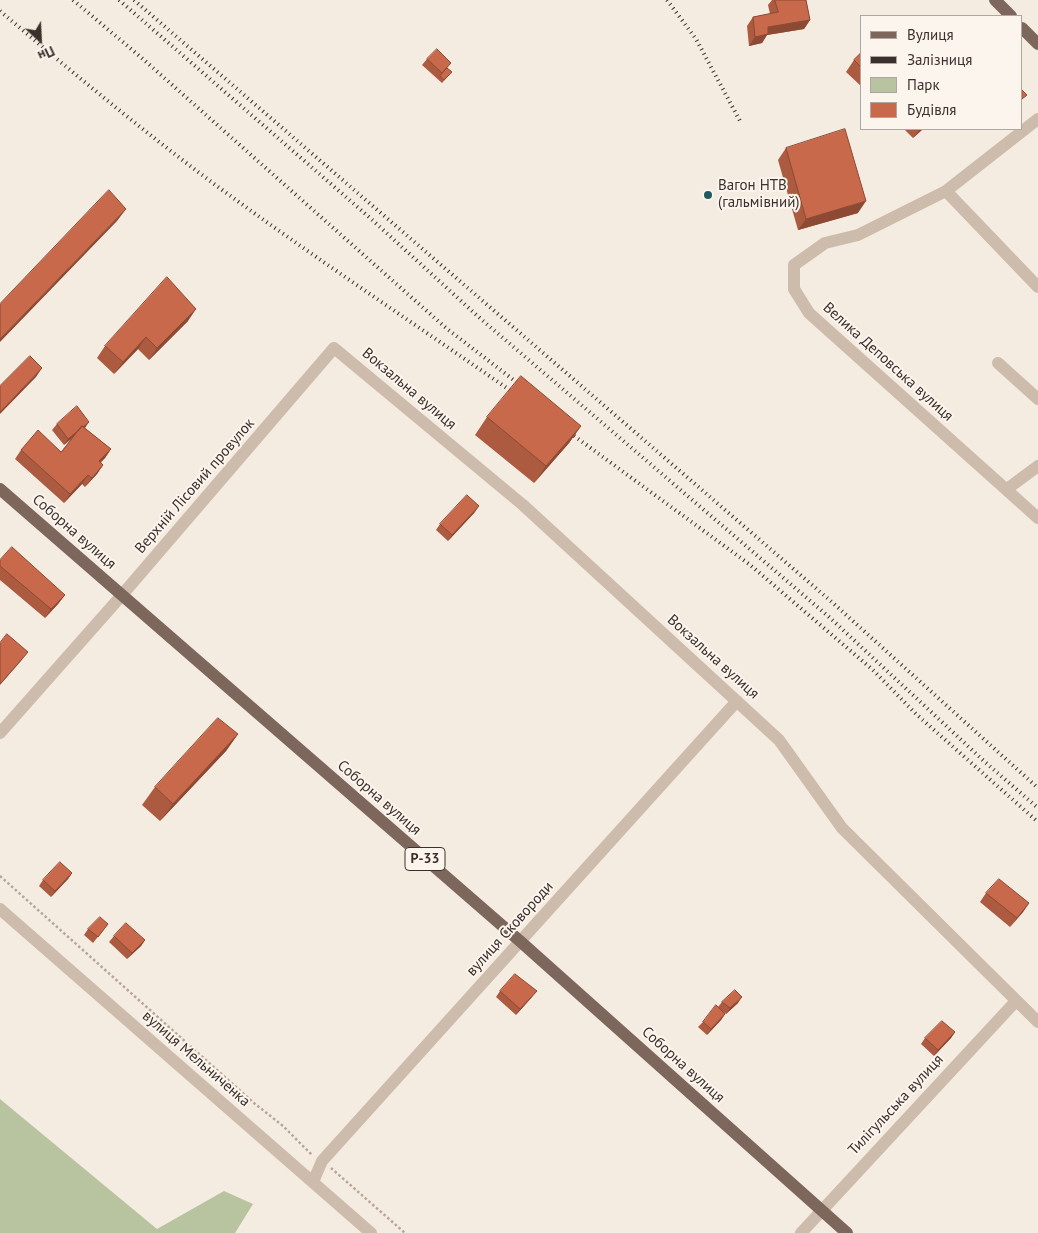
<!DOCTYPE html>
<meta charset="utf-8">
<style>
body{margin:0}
#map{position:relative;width:1038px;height:1233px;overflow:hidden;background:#f4ebe1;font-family:"PT Sans",sans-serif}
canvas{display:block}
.legend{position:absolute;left:860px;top:15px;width:162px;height:115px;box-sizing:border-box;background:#fbf5ee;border:1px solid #aea6a0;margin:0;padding:6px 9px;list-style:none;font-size:15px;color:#3b302b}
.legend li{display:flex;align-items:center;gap:10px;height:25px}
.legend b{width:25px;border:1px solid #aea6a0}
.north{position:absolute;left:15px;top:15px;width:50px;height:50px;-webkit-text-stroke:4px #fbf5ee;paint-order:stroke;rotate:155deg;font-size:14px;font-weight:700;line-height:20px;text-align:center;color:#3b302b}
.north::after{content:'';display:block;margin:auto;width:18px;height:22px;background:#3b302b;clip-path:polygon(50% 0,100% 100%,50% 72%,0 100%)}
</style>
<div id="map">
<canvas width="1038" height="1233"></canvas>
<ul class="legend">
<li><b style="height:6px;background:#7d675c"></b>Вулиця</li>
<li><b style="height:6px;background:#3b302b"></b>Залізниця</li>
<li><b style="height:14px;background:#b8c4a0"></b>Парк</li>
<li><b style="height:14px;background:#c8694b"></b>Будівля</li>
</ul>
<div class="north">Пн</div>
</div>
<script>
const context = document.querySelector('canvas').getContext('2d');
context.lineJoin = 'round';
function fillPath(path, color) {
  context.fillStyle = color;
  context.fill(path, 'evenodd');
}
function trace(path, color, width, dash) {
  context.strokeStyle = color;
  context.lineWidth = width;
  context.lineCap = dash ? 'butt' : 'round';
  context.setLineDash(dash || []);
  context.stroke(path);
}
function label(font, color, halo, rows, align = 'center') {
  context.font = font + ' "PT Sans",sans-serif';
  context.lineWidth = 4;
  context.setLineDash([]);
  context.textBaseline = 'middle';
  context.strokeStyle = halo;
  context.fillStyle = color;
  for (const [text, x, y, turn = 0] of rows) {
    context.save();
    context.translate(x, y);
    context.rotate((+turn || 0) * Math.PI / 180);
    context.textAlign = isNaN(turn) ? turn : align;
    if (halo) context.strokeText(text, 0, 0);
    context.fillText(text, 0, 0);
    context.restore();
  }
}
fillPath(new Path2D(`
 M0,1099L157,1229L224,1191L253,1204L235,1233H0Z`), '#b8c4a0');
trace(new Path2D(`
 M0,876L254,1103L283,1126L312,1155
 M331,1168L405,1233`), '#b9a596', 2.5, [2.5, 2.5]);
trace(new Path2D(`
 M1038,119L946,191L858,235L825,243L794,265V289L809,313L1038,518
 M946,191L1038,287
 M998,363L1038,399
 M1007,489L1038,466
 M0,733L122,595L334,348L523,505L779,740L842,828L1038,1022
 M0,909L371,1233
 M313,1182L322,1161L737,701
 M801,1233L1016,1001`), '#cdbbac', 12);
trace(new Path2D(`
 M995,0L1011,16
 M1022,28L1038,44
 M0,489L521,942L847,1233`), '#7d675c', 12);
trace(new Path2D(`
 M73,0L143,59L446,328L528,391
 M119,0L369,217L482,320L828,616L985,762L1038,808
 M134,0L833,603L1038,788
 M667,0L696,39L740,121
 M0,11C72,72 145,133 221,189C319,261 421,328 521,398
 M562,427L749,564L873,670L916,714L1038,822`), '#3b302b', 4, [1, 4]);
fillPath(new Path2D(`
 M772,0H806L810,20L804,29L767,35L762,43L749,46L747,26L753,17L770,14L768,5Z
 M862,52V87L846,72L854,60Z
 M427,59L447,68L452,72L442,83L422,65Z
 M904,129H923L913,138Z
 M786,148L858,213L798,230L778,160Z
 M188,321L149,360L138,349L114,374L97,358L105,346Z
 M487,417L581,426L569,443L534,483L475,435Z
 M57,424L85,428L111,449L105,458L101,462L103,465L97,474L85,487L82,484L64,503L15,459L21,450L61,452L73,437L64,445L52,430Z
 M475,512L448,541L436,530L440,524Z
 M0,560L65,595L58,604L45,618L0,580Z
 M238,734L226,751L160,821L142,805L155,787Z
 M72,873L68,879L51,897L39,886L43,880Z
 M986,893L1029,903L1023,912L1010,927L980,902Z
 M108,924L93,943L84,935L88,929Z
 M114,936L145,940L141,946L127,959L109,942Z
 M500,991L532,997L516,1015L496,997Z
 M722,1002L738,1003L726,1014L722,1011L725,1014L721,1020L707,1035L698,1027L718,1007Z
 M955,1032L951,1038L934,1056L921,1044L925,1038Z`), '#ac5a40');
fillPath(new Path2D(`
 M810,20L804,29L767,35L762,43L749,46L755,37L768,27Z
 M920,129H923L913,138Z
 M866,201L858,213L798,230L806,219Z
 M126,209L117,221L0,342V339Z
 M196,309L188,321L149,360L157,348Z
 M146,337L138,349L114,374L123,362Z
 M42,368L36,377L0,414V412Z
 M89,422L85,428L64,445L68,439Z
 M581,426L569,443L534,483L546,466Z
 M111,449L105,458L93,470L99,461Z
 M103,465L97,474L85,487L92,478Z
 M88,475L82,484L64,503L70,494Z
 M479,506L475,512L448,541L452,535Z
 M65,595L58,604L45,618L51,609Z
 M28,652L21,661L0,685V684Z
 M238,734L226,751L160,821L173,804Z
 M72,873L68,879L51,897L55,891Z
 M1029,903L1023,912L1010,927L1017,918Z
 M145,940L141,946L127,959L132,953Z
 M537,991L532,997L516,1015L520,1009Z
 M742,997L738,1003L726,1014L730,1008Z
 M725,1014L721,1020L707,1035L711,1029Z
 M955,1032L951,1038L934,1056L938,1050Z`), '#8c4a34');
const building = new Path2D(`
 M775,0H806L810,20L768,27V34L755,37L753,17L778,12Z
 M437,49L451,63L442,73L427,59Z
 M862,52V68L854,60Z
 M447,68L452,72L444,80L440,76Z
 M1022,90L1027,95L1022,99Z
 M845,129L866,201L806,219L786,148Z
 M109,190L126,209L0,339V304Z
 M167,277L196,309L157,348L146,337L123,362L105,346Z
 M30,356L42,368L0,412V386Z
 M521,376L581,426L546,466L487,417Z
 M77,406L89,422L83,427L82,426L79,430L68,439L57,424Z
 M82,426L111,449L99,461L103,465L92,478L88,475L70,494L21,450L38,430L61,452Z
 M467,495L479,506L452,535L440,524Z
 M12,547L65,595L51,609L0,566V560Z
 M7,634L28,652L0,684V643Z
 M218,718L238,734L173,804L155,787Z
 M60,862L72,873L55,891L43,880Z
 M999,879L1029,903L1017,918L986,893Z
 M100,917L108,924L98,937L88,929Z
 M126,923L145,940L132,953L114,936Z
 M515,974L537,991L520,1009L500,991Z
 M735,990L742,997L730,1008L722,1002Z
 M716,1005L725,1014L711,1029L703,1022Z
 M942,1021L955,1032L938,1050L925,1038Z`);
fillPath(building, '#c8694b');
trace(building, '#8c4a34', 1);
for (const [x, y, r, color] of [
 [708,195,5,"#1f5a5e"]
]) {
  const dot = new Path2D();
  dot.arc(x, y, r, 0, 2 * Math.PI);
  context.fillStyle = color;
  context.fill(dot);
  trace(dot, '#fbf5ee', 2);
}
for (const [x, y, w] of [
 [425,859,40]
]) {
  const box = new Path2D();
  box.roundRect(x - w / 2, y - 11.5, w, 23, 4);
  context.fillStyle = '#fbf5ee';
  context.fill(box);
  trace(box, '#3b302b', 1);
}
label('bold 14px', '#3b302b', null, [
 ["Р-33",425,859]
]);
label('15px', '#3b302b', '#fbf5ee', [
 ["Вагон НТВ",718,186],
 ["(гальмівний)",718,203]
], 'left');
label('15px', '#3b302b', '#fbf5ee', [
 ["Велика Деповська вулиця",888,362,42],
 ["Вокзальна вулиця",409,389,40],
 ["Верхній Лісовий провулок",195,486,-49],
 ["Соборна вулиця",74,532,41],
 ["Вокзальна вулиця",713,657,42],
 ["Соборна вулиця",379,798,41],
 ["вулиця Сковороди",510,929,-48],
 ["вулиця Мельниченка",196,1059,41],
 ["Соборна вулиця",683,1065,42],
 ["Тилігульська вулиця",896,1105,-47]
]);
</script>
